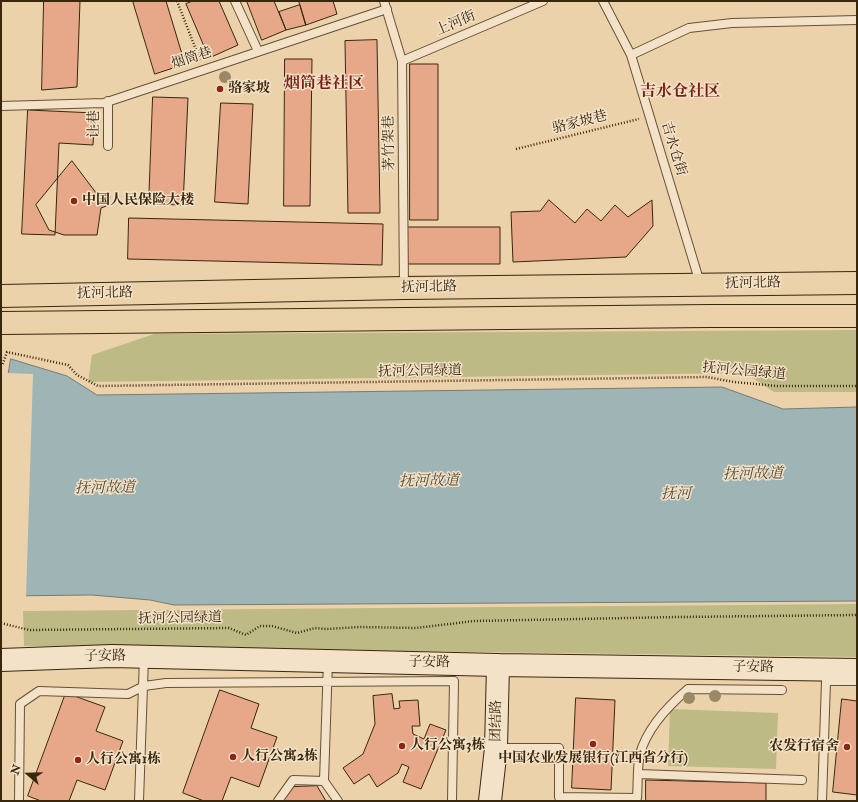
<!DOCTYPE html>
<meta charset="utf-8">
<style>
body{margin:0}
#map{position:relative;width:858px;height:802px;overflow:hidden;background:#ecd2ab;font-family:"IM FELL Double Pica",serif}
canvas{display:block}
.frame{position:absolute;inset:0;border:2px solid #38260d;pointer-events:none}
.north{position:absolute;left:8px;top:754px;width:40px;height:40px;-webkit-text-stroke:3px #f3e2c8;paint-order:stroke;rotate:290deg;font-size:11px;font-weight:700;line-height:16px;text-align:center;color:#38260d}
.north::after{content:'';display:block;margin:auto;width:14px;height:18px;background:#38260d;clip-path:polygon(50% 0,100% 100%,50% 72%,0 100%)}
</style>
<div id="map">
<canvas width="858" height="802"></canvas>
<div class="frame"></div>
<div class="north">N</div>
</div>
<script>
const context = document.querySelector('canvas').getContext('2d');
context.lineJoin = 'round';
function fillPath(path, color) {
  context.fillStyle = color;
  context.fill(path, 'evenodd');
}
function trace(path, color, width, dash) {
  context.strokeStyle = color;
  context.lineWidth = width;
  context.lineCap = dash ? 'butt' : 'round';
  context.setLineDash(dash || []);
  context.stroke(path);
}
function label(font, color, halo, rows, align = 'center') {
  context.font = font + ' "IM FELL Double Pica","Noto Serif SC",serif';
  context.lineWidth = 3;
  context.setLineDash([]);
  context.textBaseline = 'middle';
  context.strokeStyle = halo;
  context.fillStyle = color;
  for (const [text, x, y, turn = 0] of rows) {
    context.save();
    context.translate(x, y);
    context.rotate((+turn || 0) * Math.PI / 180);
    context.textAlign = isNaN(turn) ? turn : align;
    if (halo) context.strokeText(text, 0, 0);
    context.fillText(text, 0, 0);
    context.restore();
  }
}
fillPath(new Path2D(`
 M857,330V392H774L745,373L88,382L92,355L154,334Z
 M857,604V657L24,646L23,611Z
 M670,709L778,713L776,769L668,766Z`), '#bdba85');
const water = new Path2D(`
 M11,359L67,376L97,395L722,387L783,409L857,407V601L174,605L150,600L92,595L1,596V391L5,390Z`);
fillPath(water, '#9fb4b5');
trace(water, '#767b72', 1);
fillPath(new Path2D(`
 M6,373L33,374L26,598H1V389H3Z`), '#ecd2ab');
const building = new Path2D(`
 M44,1H80L77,87L42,90Z
 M133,1H166L185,64L155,74Z
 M193,1H219L238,45L209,58L186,4Z
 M247,1H274L286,30L262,40Z
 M299,1H333L337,14L306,25Z
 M300,5L306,25L286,30L279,12Z
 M377,40L380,213H348L345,41Z
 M285,59H312L310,206H284Z
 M410,64H438V220H410Z
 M153,97L188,98L183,205L149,204Z
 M221,103L253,104L248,204L215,202Z
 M28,110L95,113L93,145L59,143L55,235L22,234Z
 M72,161L100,198L110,196L109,205L101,208L97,235H64L49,230L36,205Z
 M549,200L575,223L587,209L601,221L615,205L628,217L652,200L653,226L626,257L513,262L511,212L540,211Z
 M129,218L383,224L382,265L128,259Z
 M407,227H500V264H407Z
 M220,690L259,704L251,728L277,737L259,787L231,777L222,801H204L183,793Z
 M66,693L105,707L96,731L123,741L105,790L77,780L69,801H41L28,796Z
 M392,694L394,709L400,708L399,701L418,700L420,726H412L413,734L424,739L430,724L446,730L421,789L403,782L409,767L402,764L398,773L377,787L369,774L354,784L343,768L363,754L375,724L373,696Z
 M576,698L615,700L611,790L572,788Z
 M842,699L857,701V795L833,792Z
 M646,780L766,783V801H646Z
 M317,786L326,801H283V800L292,787Z`);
fillPath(building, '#e6a888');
trace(building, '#38260d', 1);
const lane = new Path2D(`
 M235,1L258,51
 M384,1L402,61L404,287
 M603,1L631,55L700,283
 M631,55L689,28L732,23L857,20
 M402,61L543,1
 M1,106L104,103L387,9
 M108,146V101
 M497,748H559V797L637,798C638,785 637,766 640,754C647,728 668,706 688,689L782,690
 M639,774L802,780
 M324,781L328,661
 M19,801L20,704L39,691L128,694L144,686L166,683L454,681L452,801
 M139,801L144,657
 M278,801L293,780L324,781L338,801
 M822,801L826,681H857`);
const secondary = new Path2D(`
 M1,660L112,656L498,665L857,670
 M490,801L496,748L498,665`);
const primary = new Path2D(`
 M1,296L404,288L857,283
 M1,323L710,316H857`);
trace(lane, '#655134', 10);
trace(secondary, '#38260d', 24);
trace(primary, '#38260d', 24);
trace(new Path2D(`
 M177,1L200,60
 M516,149L639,119
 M1,366H2L7,352L68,365L77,375L98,386L707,377L734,382L777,386H857
 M1,623L29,630L229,628L246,635L260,626H272L297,633L315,628L326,629L360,627L416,628L474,621L679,617L857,615`), '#38260d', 2.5, [1, 2]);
trace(lane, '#f3e2c8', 8);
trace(secondary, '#f3e2c8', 22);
trace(primary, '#ecd2ab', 22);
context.fillStyle = '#9b8865';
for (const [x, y] of [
 [225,77],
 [715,696],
 [689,698]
]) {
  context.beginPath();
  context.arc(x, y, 6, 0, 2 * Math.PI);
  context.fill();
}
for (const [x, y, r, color] of [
 [220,89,4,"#8f2418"],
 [74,201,4,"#8f2418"],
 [593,744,4,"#8f2418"],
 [402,746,4,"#8f2418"],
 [847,747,4,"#8f2418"],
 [233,757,4,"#8f2418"],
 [78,760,4,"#8f2418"]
]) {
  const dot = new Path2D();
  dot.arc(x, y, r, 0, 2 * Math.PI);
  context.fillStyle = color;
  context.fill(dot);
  trace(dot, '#f3e2c8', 1.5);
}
label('14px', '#38260d', '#f3e2c8', [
 ["上河街",456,24,-23],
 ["烟筒巷",192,59,-18],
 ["骆家坡巷",580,123,-14],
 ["让巷",95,124,-90],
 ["茅竹架巷",390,143,-91],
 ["吉水仓街",673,149,73],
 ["抚河北路",753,284,-1],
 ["抚河北路",429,288,-1],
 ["抚河北路",105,294,-1],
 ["抚河公园绿道",420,372,-1],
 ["抚河公园绿道",744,372,5],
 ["抚河公园绿道",180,619,-1],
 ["子安路",105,657,-1],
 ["子安路",429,663,1],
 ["子安路",753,668,1],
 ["团结路",497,721,-89]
]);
label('bold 14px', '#38260d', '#f3e2c8', [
 ["骆家坡",228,89],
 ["中国人民保险大楼",82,201],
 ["人行公寓3栋",410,746],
 ["农发行宿舍",839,747,"right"],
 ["人行公寓2栋",241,757],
 ["中国农业发展银行(江西省分行)",593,759,"center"],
 ["人行公寓1栋",86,760]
], 'left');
label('italic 15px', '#524a37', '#f3e2c8', [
 ["抚河故道",753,475,-1],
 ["抚河故道",429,482,-1],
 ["抚河故道",105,489,-1],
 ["抚河",676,495]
]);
label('bold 16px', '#7a1f14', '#f3e2c8', [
 ["烟筒巷社区",324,85],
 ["吉水仓社区",680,93]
]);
</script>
